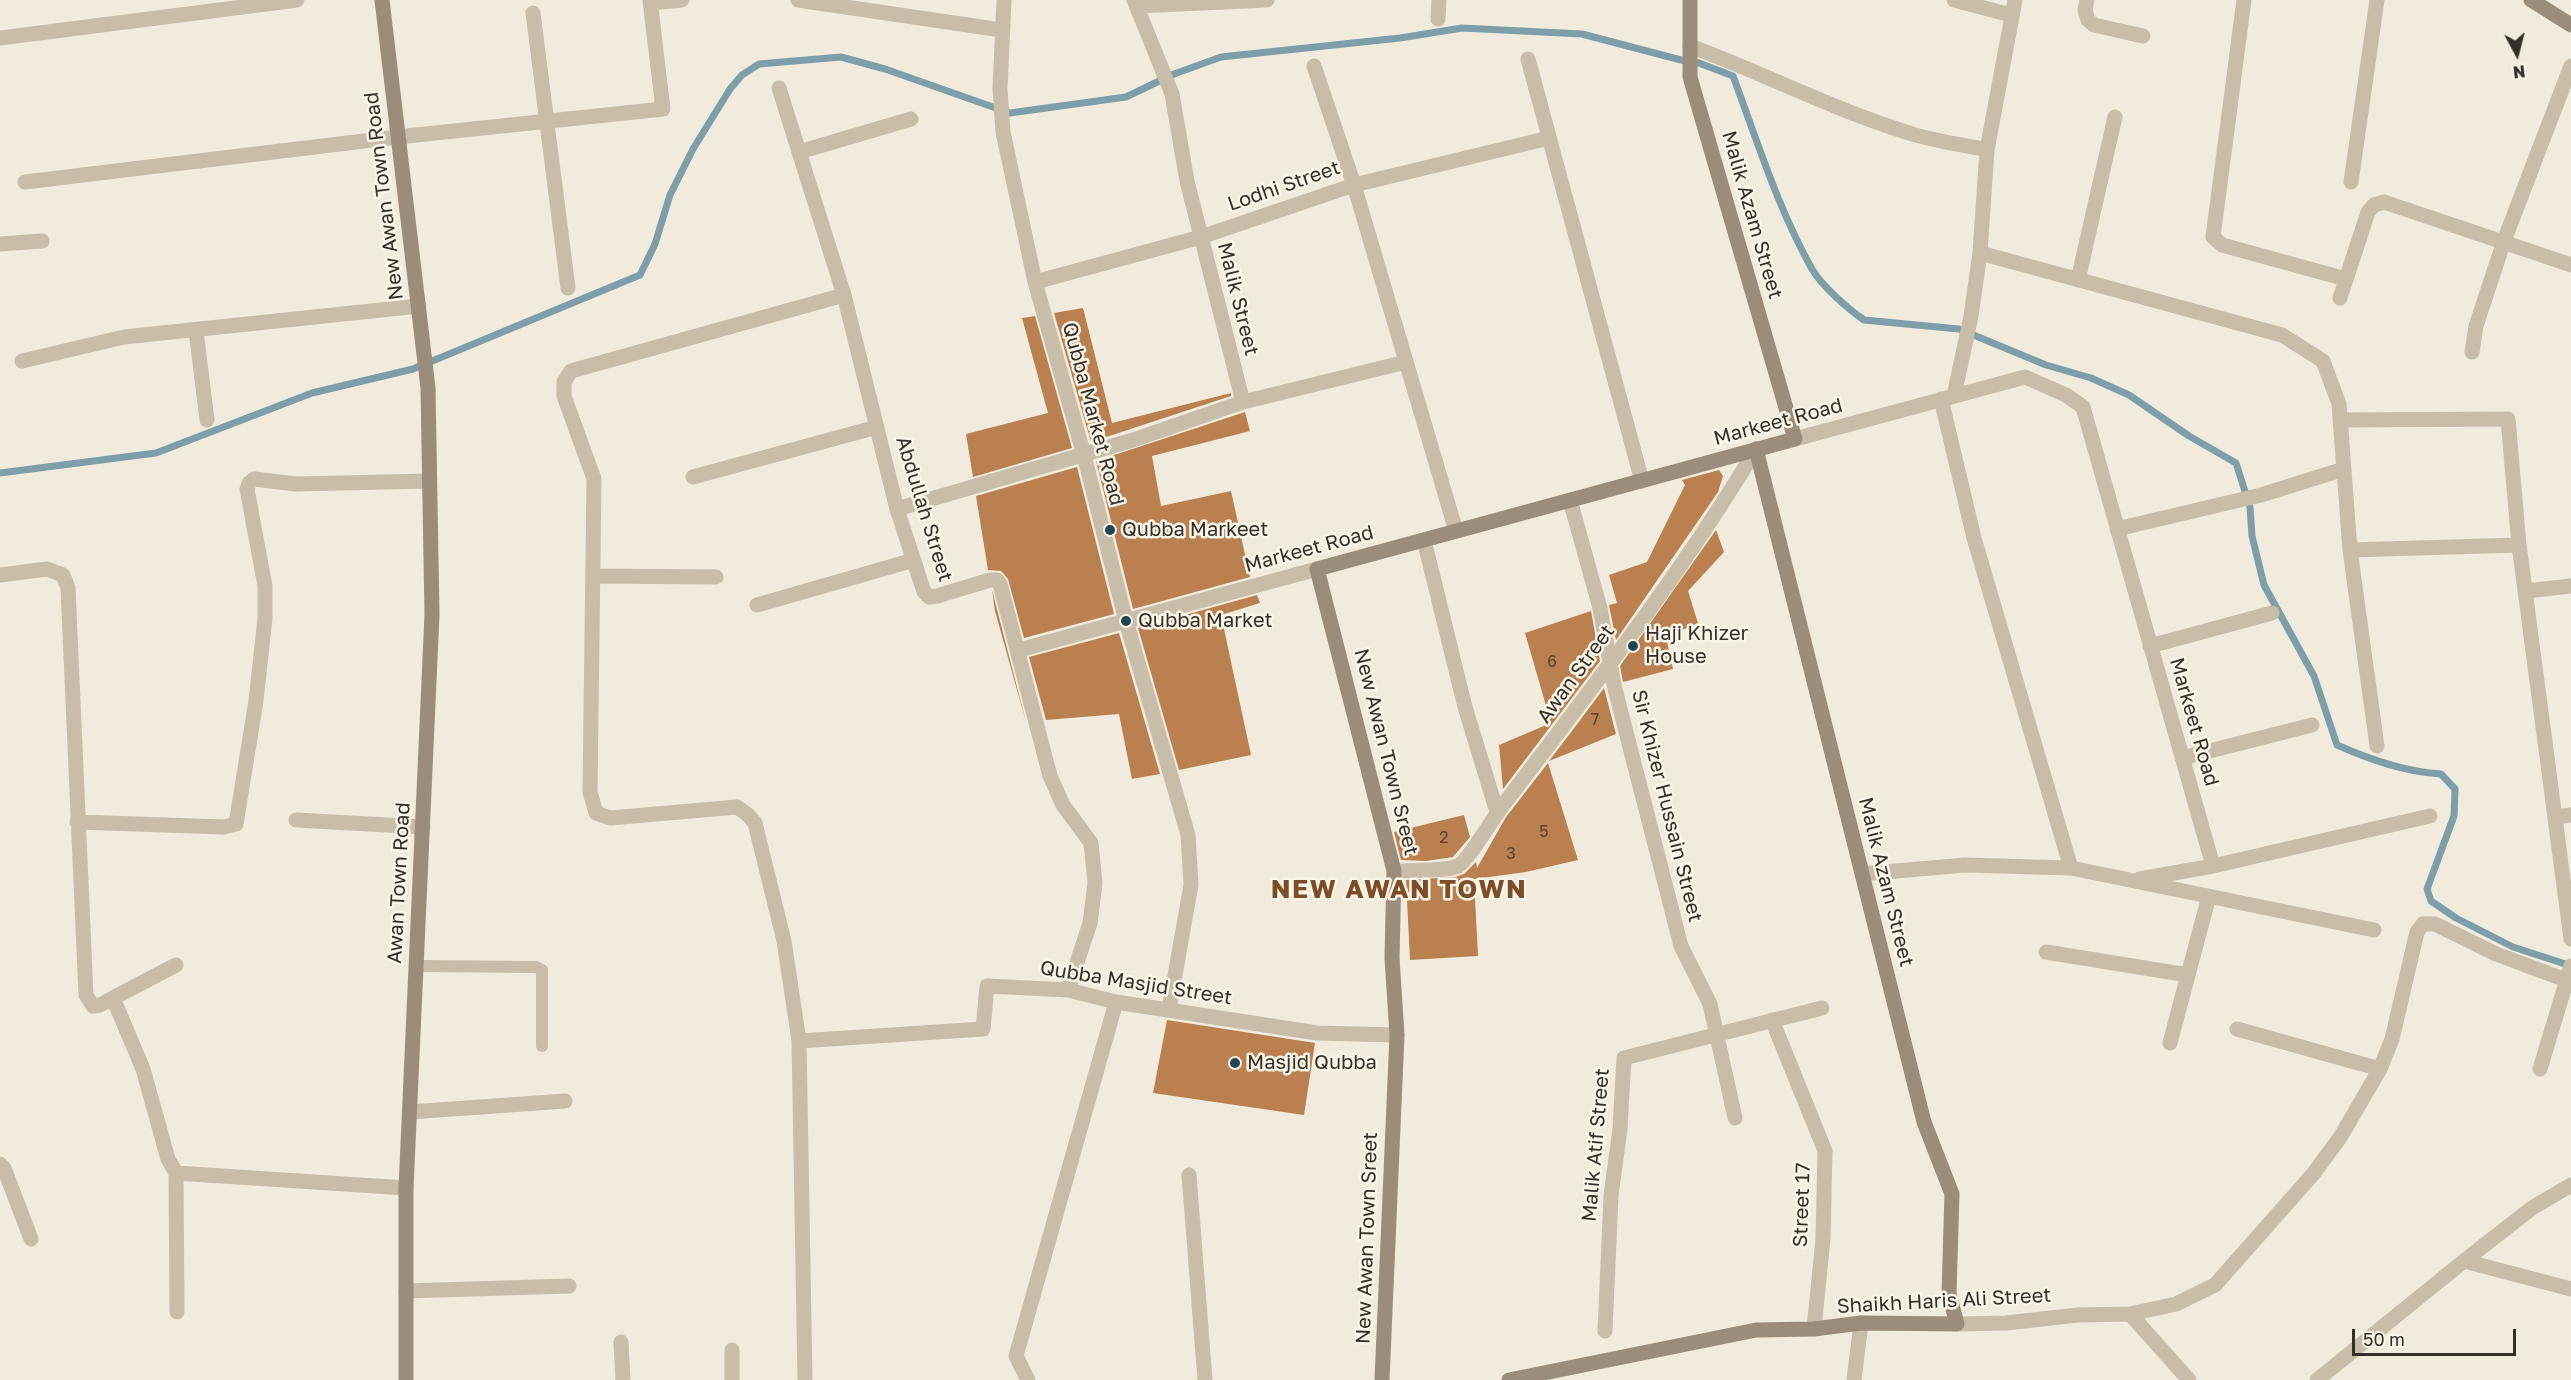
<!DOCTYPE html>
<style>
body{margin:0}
#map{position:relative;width:2571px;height:1380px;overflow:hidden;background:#f0ebdc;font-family:"Golos Text",sans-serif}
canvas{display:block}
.north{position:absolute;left:2487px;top:24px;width:60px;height:60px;-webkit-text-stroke:4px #f8f4e8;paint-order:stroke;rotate:173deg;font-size:16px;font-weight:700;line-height:24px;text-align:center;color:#342f28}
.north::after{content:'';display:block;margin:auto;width:21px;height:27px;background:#342f28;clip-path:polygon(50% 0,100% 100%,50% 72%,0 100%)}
.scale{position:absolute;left:2352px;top:1329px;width:164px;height:27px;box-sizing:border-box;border:3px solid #342f28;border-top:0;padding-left:8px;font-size:18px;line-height:21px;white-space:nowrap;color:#342f28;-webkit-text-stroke:4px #f8f4e8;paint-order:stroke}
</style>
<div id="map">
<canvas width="2571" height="1380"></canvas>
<div class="north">N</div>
<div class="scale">50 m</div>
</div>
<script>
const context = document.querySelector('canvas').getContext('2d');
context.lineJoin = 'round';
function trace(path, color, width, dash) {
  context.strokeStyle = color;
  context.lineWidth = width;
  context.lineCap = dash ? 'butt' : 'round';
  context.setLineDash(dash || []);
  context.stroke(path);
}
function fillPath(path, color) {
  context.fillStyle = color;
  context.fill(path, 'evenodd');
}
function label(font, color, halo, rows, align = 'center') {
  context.font = font + ' "Golos Text",sans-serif';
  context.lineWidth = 5;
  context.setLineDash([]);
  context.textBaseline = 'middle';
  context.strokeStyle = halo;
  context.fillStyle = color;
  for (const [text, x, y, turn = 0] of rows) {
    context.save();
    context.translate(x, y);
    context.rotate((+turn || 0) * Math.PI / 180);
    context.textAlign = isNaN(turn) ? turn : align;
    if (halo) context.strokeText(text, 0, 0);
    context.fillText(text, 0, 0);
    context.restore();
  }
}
trace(new Path2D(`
 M0,473L156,453L312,393L413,369L640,275L655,244L670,195L693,149L730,89L742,75L759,64L841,57L885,69L1010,113L1126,97L1174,74L1221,57L1400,38L1462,28L1582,34L1681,60L1699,63L1733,76C1757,140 1778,209 1812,269C1821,285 1848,309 1864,320L1959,329L2046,365L2091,378L2129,395L2189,436L2236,463L2250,507L2252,536L2264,585L2314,676L2337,745C2371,760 2405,772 2441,774L2455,789L2454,816L2427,889L2431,901L2456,918L2513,947L2571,966`), '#7e9faa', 7);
fillPath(new Path2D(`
 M1083,308L1112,423L1231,393V396L1091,442L1054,313Z
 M1035,316L1072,448L973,477L966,434L1048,413L1022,318Z
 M1245,412L1250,431L1152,456L1161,506L1231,491L1250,577L1133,609L1096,461Z
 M1077,467L1114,614L1024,638L1008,579L1001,571L988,570L976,496Z
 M1719,470L1723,476L1718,492L1616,640L1609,605L1617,603L1609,575L1647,562L1685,485L1682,480Z
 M1716,530L1724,552L1688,591L1698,623L1666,637L1673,669L1623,682L1620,666Z
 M992,590L1026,722L995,611Z
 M1257,595L1260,603L1221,615L1251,755L1179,770L1138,628Z
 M1591,611L1600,661L1503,789L1499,745L1551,723L1525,633Z
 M1119,633L1160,774L1132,779L1119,714L1046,720L1029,657Z
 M1604,688L1616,734L1549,761L1578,723Z
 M1548,763L1578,860L1526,872L1474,879L1478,956L1410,960L1406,880L1455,877L1464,874L1476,862L1477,868L1506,817Z
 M1464,815L1470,837L1453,857L1426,861L1401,860L1394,832Z
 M1167,1020L1315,1043L1304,1115L1153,1093Z`), '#bb804f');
trace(new Path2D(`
 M417,966L536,967L542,970V1046`), '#c7bda9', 12);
trace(new Path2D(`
 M798,0L1002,30
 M1004,0L1000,89L1003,132L1035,282L1084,455L1126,621L1188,835L1191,885L1169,1009
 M1134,0L1172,94L1187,181L1243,402
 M1954,0L2011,15
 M2087,0L2085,10L2088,20L2094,25L2143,36
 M2244,0L2213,237L2222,245L2346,279
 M651,3L682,0
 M1137,6L1267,0
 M533,13L568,288
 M1438,19L1439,0
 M0,38L297,0
 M1690,46C1763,73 1832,109 1906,132C1932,141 1960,144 1987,150
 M1528,59L1642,481
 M1314,66L1354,185L1456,531
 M779,88L844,295L897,509L924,592L929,597L937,596L990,580H997L1000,584L1050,776L1063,805L1091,843L1095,883L1090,923L1068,990
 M799,152L911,119
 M25,182L397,137L663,109L650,0
 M2351,182L2377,0
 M0,244L42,241
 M1980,253L2282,335L2323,361L2339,404L2350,550L2377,746
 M2078,280L2115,117
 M1035,282L1201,237L1354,185L1549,138
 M2340,298L2368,212L2374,205L2384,202L2571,265
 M196,330L207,420
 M2472,352L2476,326L2504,241L2571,66
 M22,361L124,337L419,306
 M1954,396L1971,316L1980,253L1987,150L2015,0
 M1941,399L1974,538L2071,868
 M2340,420L2508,419L2519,545L2571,939
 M1795,439L2025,377L2066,395L2083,407L2213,866
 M693,477L877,427
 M1570,500L1600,608L1614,685L1681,946L1710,1004L1735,1118
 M897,509L1133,440L1243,402L1406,362
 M2117,529L2261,495L2344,469
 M1424,540L1465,707L1497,812
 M2350,550L2519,545
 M0,575L47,569L63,575L68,588L86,995L93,1006L100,1005L113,998L143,1069L168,1159L176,1173L406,1188
 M594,576L716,577
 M2526,591L2571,586
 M757,605L914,560
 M2150,646L2272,613
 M1019,650L1317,569
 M2182,758L2312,725
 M2555,817L2571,815
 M296,820L423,827
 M77,822L224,827L236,824L256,701L265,618V586L247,489L249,483L254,479L296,484L429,481
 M1394,871C1410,870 1444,872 1458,866C1467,862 1495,815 1504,804C1592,688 1681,574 1756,449
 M1862,874L1965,865L2071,868L2374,930
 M2140,879L2213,866L2430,816
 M2046,952L2188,975
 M113,998L176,965
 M1772,1020L1825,1151L1823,1239L1814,1329
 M2237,1029L2380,1069
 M799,1041L983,1029L987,986L1068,990L1116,1002L1317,1033L1397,1035
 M2170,1043L2209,896
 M2540,1069L2571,966
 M410,1112L565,1101
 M0,1164L4,1168L31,1239
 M176,1173L177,1312
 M1189,1175L1205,1380
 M2464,1261L2532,1208L2571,1185
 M406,1291L569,1286
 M2130,1314L2189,1380
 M1957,1324L2006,1323L2078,1315L2130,1314L2176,1304L2215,1285L2314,1173L2341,1136L2380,1069L2392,1039L2417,932L2423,924H2435L2496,954L2566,980
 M1605,1331L1611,1196L1620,1129L1624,1058L1822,1008
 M621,1342L623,1380
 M732,1350V1380
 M805,1380L799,1041L784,941L755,823L748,815L737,807L610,818L596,813L590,792L594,479L564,396V382L571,371L844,295
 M1028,1380L1016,1356L1116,1002
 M1854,1380L1861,1323
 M2317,1380L2464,1261L2571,1289`), '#c7bda9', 15);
trace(new Path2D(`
 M382,0L428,388L432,615L406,1188V1380
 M2531,0L2571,25
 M1382,1380L1397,1035L1392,958L1394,871L1317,569L1795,439L1690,77V0
 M1509,1380L1756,1330L1814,1329L1861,1323L1957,1324L1949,1294L1952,1194L1924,1122L1756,449`), '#9a8d7b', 15);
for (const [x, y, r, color] of [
 [1110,530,6,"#214552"],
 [1126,621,6,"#214552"],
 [1633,646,6,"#214552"],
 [1235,1063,6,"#214552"]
]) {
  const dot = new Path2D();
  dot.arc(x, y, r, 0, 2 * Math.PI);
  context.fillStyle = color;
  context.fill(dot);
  trace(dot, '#f8f4e8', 2);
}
label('16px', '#564332', null, [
 ["6",1552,662],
 ["7",1595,720],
 ["5",1544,832],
 ["2",1444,838],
 ["3",1511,854]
]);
label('20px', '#342f28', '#f8f4e8', [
 ["Lodhi Street",1284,186,-19],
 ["New Awan Town Road",384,196,-97],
 ["Malik Azam Street",1752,215,74],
 ["Malik Street",1238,299,76],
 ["Qubba Market Road",1093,414,75],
 ["Markeet Road",1778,422,-15],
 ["Abdullah Street",924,509,73],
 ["Markeet Road",1309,549,-15],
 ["Awan Street",1576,674,-54],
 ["Markeet Road",2194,722,74],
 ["New Awan Town Sreet",1386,752,76],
 ["Sir Khizer Hussain Street",1667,806,76],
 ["Malik Azam Street",1886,882,76],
 ["Awan Town Road",399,883,-87],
 ["Qubba Masjid Street",1136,983,9],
 ["Malik Atif Street",1596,1145,-85],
 ["Street 17",1802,1205,-88],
 ["New Awan Town Sreet",1367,1238,-88],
 ["Shaikh Haris Ali Street",1944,1301,-3]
]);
label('20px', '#342f28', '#f8f4e8', [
 ["Qubba Markeet",1122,530],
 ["Qubba Market",1138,621],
 ["Haji Khizer",1645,634],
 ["House",1645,657],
 ["Masjid Qubba",1247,1063]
], 'left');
context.letterSpacing = '1.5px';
label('bold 26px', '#7c4e28', '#f8f4e8', [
 ["NEW AWAN TOWN",1399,890]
]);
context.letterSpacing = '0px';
</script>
